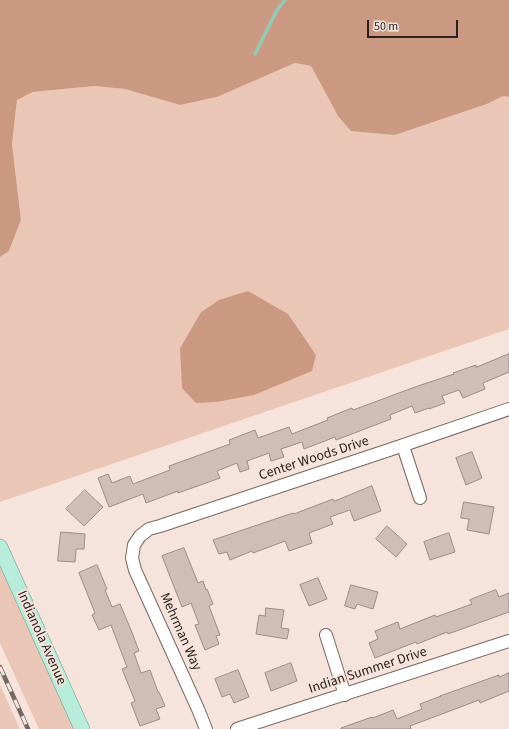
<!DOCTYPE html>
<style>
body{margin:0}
#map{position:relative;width:509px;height:729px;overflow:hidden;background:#f6e4dc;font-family:"Source Sans 3",sans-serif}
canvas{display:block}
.scale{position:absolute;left:367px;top:20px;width:91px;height:18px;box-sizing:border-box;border:2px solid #28211e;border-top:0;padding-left:5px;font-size:12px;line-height:14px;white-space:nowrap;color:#28211e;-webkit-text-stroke:3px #f6e4dc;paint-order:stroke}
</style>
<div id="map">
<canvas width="509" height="729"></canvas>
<div class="scale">50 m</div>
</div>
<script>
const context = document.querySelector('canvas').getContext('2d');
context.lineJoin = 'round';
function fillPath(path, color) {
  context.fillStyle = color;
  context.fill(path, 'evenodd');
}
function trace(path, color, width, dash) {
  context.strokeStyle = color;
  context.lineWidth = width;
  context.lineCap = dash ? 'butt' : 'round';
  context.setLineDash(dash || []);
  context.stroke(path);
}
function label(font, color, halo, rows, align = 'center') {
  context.font = font + ' "Source Sans 3",sans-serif';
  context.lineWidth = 3.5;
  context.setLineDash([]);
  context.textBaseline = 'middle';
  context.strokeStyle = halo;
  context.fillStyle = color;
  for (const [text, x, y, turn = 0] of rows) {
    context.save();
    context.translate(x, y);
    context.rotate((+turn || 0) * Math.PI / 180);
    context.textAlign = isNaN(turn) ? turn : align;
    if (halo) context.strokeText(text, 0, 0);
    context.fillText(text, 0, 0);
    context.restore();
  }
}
fillPath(new Path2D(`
 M295,63L311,66L338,116L395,135L487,104L503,96L509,97V329L0,502V257L9,251L21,220L12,144L17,100L33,92L94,86L125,89L180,105L217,97ZM219,300L180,348L201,312Z
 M0,565L74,729H39L0,643Z
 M0,685L20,729H0Z`), '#eac6b6');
fillPath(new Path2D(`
 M0,0H509V97L503,96L487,104L395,135L351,131L338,116L311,66L295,63L217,97L180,105L125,89L94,86L33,92L17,100L12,144L21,220L9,251L0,257Z
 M248,291L288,314L316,355L312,371L254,395L216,402L196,403L182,388L180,348L201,312L219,300Z`), '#cb9982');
trace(new Path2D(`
 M255,54L277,10L285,0`), '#8fcbb6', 3.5);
const building = new Path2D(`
 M509,354V372L483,383L485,389L463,398L459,390L442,396L445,403L429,409V408L415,413L412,406L390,415L391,419L336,440L335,437L304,449L302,442L281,449L284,457L271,461L269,453L247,461L249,469L240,472L237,463L217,471L220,478L178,493V491L146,503L143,494L109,507L98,478L108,474L112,483L130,476L133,484L170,470L169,466L230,444L229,440L255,430L258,438L289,427L292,434L328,420L327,418L352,408L353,410L415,387L454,374L453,373L476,365V367Z
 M472,452L482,478L466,485L456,458Z
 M372,486L381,511L354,521L350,510L330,517L333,524L309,533L312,543L289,551L285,541L253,553L252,551L230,560L227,552L219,554L213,540L293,513L294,514L333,499L334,501Z
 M85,490L103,507L84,526L66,509Z
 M464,502L494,507L489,534L467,530L469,519L461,518Z
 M387,526L407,544L396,557L376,539Z
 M61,532L85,534L84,549H76L75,562L58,561Z
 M449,533L455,552L430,560L424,542Z
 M184,548L198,583L203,581L206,590L207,589L213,604L209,606L220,635L216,636L219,644L205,650L195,625L199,624L191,603L182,607L162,556Z
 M97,565L107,589L105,590L112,607L120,604L131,630L139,651L134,653L141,673L150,670L158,692H159L165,706L156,709L160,719L140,726L131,703L135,701L122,669L127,667L111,625L99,630L92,615L95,613L79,573Z
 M318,578L327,599L309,606L300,585Z
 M351,585L378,592L373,609L357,604L355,609L345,606Z
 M496,590L499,597L509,593V612L448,634L447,632L417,644L416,642L375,658L369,643L378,639L375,631L398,622L400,629L435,615L436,617L472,604L470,600Z
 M266,608L284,610L281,628L289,629L287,639L256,634L259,615L265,616Z
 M291,663L297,681L271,691L265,673Z
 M238,670L249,697L234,703L230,694L222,697L215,679Z
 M509,673V691L480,703L479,700L410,726L411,729H341V728L372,717L373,718L393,710L397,719L422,709L420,704L441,696H440L499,675V677Z`);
fillPath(building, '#d0beb6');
trace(building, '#9c8b84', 1);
const minor = new Path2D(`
 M403,446L420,498
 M326,635L345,695
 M206,729L198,709L135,570L132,558L134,545L140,536L149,529L160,526L389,450L509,409
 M237,729L509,641`);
const major = new Path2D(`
 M0,547L82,729`);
trace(minor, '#776760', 14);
trace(major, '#679c89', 16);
trace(minor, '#fff', 12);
trace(major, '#b8ecda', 15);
const rail = new Path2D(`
 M0,667L28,729`);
trace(rail, '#736863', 4.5);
trace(rail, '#f6e4dc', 3, [9]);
label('14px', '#28211e', '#f6e4dc', [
 ["Center Woods Drive",314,459,-18],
 ["Mehrman Way",180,632,66],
 ["Indianola Avenue",41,638,66],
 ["Indian Summer Drive",368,671,-18]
]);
</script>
